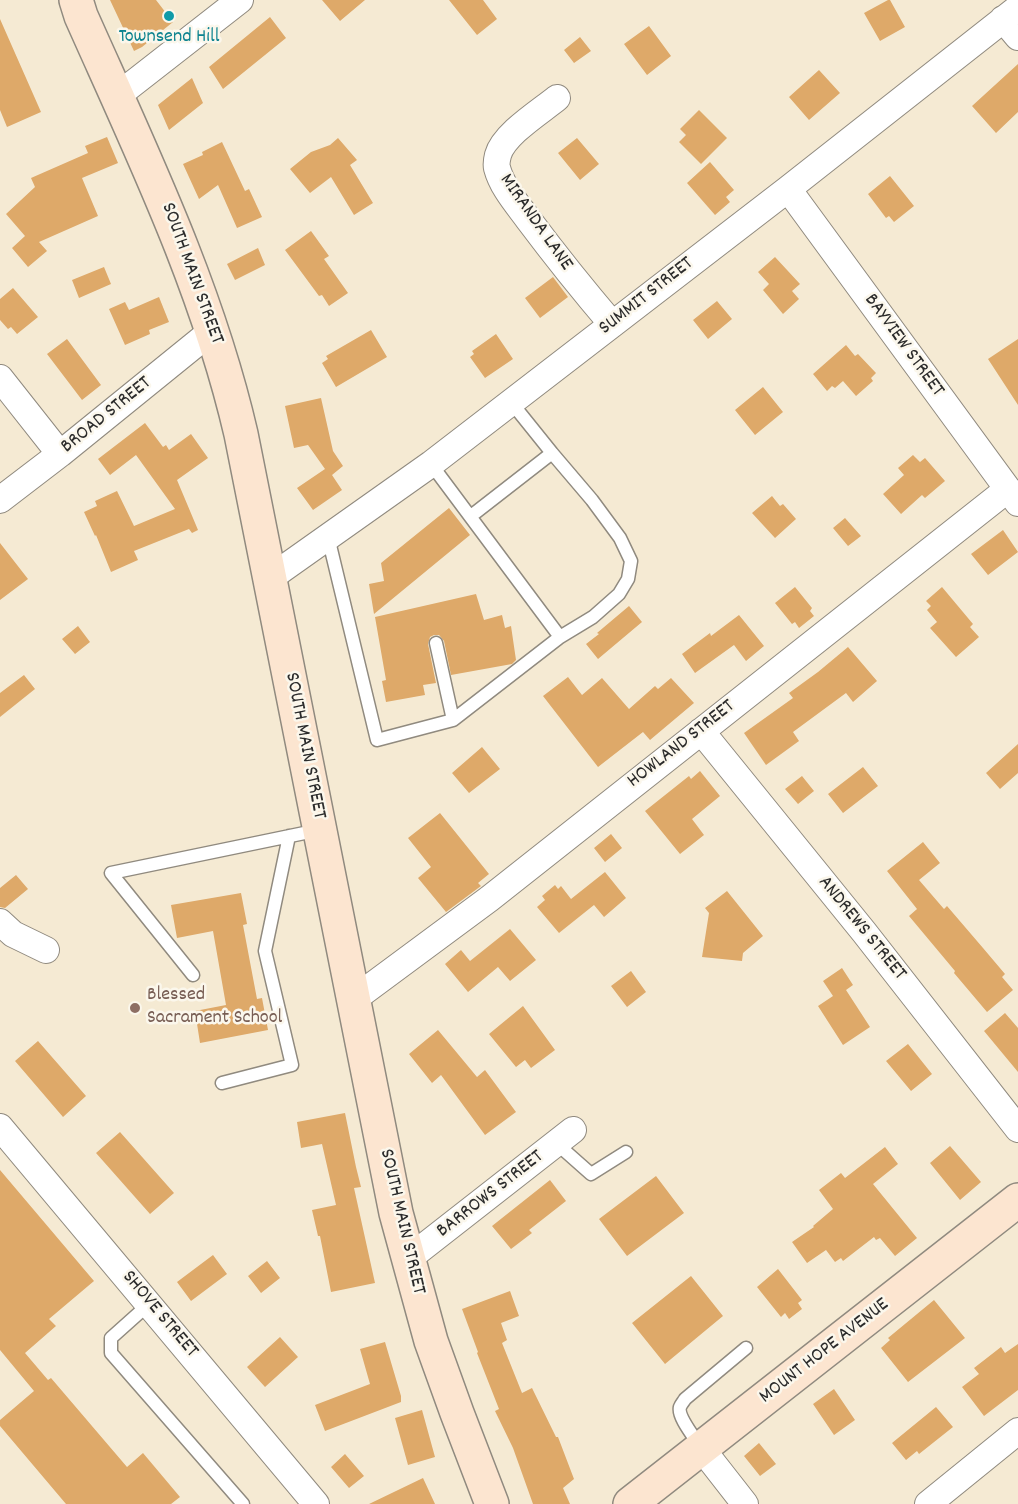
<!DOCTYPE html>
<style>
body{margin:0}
canvas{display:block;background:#f5ead3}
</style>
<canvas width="1018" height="1504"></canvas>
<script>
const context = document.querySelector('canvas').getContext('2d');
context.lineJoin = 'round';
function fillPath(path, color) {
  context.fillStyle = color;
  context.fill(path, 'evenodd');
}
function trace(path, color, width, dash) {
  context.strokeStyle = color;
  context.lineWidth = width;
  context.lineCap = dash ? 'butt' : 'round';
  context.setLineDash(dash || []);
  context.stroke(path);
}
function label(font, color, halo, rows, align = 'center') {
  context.font = font + ' Dekko,sans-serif';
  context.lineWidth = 5;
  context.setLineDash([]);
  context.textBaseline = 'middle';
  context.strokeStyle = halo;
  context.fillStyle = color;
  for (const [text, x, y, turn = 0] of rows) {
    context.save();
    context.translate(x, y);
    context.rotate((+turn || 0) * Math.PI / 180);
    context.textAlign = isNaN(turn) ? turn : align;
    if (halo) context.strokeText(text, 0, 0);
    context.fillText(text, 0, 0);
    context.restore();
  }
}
fillPath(new Path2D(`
 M110,0H156L173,22L142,47L134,51Z
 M322,0H365L340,21Z
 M449,0H483L497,19L477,35Z
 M888,0H890L905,27L880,41L864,13Z
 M270,17L286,38L223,89L209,67Z
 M0,19L41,112L7,127L0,110Z
 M649,26L671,56L647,75L624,44Z
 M580,37L591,51L574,63L564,50Z
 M1018,64V112L996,133L972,106Z
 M819,70L840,93L809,120L789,97Z
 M192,78L203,103L169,130L158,105Z
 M699,110L727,138L701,164L679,142L686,135L680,129Z
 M107,137L118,163L82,178L98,216L39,242L47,251L28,267L12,248L25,236L6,214L35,187L31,178L88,153L85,146Z
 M338,138L357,160L350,165L373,203L354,215L331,177L310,193L290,169L311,152L330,145Z
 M577,138L599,164L580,180L558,153Z
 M222,142L245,191L249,189L262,217L237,228L218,185L199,199L183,164L203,155L202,152Z
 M710,162L734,190L726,197L730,202L715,215L687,183Z
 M890,176L914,206L894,222L889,216L886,218L868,194Z
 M311,231L329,256L324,259L348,293L329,306L322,295L319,296L285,250Z
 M258,248L265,265L235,280L227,264Z
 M775,257L800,284L792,291L799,299L783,314L763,290L769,284L758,272Z
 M104,267L111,284L79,298L72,280Z
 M553,277L568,297L540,318L525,298Z
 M13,288L38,317L17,334L11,327L8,329L0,320V299Z
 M159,297L169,322L149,330L150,334L125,345L109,309L125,302L129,310Z
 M717,301L732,319L708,339L693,320Z
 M371,330L387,357L336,387L322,363L328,359L326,356Z
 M496,334L513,359L485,378L470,357L474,354L472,351Z
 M67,339L101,385L82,400L47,354Z
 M1018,339V405L988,359Z
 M846,345L855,356L858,354L876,373L871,378L873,381L856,396L843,381L835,388L832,386L827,391L813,374Z
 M763,387L783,412L755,435L735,410Z
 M321,398L333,451L343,466L332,475L342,490L313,510L297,488L325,469L308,445L294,448L285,406Z
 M145,423L163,447L166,445L169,450L191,434L208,458L177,480L198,530L192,533L189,529L134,551L138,560L111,572L96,535L95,536L84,512L97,506L95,501L117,491L134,526L175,509L136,455L110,475L98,459Z
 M913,455L920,462L925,458L945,481L925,498L922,495L901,514L883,494L904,475L898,468Z
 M772,496L780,506L783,504L796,519L775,538L752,513Z
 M449,508L470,535L374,614L369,584L384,581L381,563Z
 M845,518L861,536L848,546L833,528Z
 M1003,530L1018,552L988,575L971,554Z
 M0,543L28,579L0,600Z
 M795,587L812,608L810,611L814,616L799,628L795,622L792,624L775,603Z
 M942,587L973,624L970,627L979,637L956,657L930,628L937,622L927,610L931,606L926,601Z
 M476,594L484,620L502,615L505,628L511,626L516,660L512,664L451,675L444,641L439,635H434L430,637L428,644L436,683L423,685L425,695L386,702L382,681L386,680L375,617Z
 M629,606L642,622L598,659L586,644L599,634L597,633Z
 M739,615L764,646L746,661L734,645L695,673L682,654L710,633L711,636Z
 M78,626L90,642L75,654L62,639Z
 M848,647L877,681L853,702L846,693L793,732L799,741L766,765L744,733L793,698L789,693L818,672Z
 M24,675L35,689L0,717V693Z
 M568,677L582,695L602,678L629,709L655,686L658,689L671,678L694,703L650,740L643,732L598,767L543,696Z
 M1018,744V773L1000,789L986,773Z
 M482,747L500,769L469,793L452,773Z
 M863,767L878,786L843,813L828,794Z
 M700,771L720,796L692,819L704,835L680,854L645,811L689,776L691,779Z
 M802,776L814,791L798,804L785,789Z
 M440,813L489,874L478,883L481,886L446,912L418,878L431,867L408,838Z
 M611,834L622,848L605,862L594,848Z
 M923,842L940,863L919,880L944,909L947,906L983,948L1005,974L1002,977L1013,990L987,1012L954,973L955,971L909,916L917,909L887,871Z
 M605,872L626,898L604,917L594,905L559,933L537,907L545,900L542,896L555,885L558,889L561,886L571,899Z
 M16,875L28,889L5,908L0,907V888Z
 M727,891L763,936L743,953L742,961L702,957L709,913L705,908Z
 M241,893L247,924L243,925L257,999L262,998L268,1030L200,1043L195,1011L226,1005L213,931L177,938L171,905Z
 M510,929L536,960L510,981L498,967L468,992L445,964L461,950L470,961Z
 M842,968L853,985L846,990L870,1027L843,1045L818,1006L833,996L823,981Z
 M631,971L646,992L627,1007L611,986Z
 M523,1006L555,1050L531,1068L525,1060L516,1067L489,1034Z
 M1005,1013L1018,1028V1072L984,1031Z
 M438,1030L477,1077L485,1070L516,1112L485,1135L441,1075L432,1083L409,1054Z
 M38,1041L86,1096L63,1117L15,1061Z
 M908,1044L932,1074L911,1091L886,1061Z
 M345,1113L356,1167L361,1187L354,1188L375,1283L331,1292L320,1236H318L312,1210L336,1205L322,1144L301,1148L297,1122Z
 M120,1132L174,1193L150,1214L96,1153Z
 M950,1146L981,1182L960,1200L930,1163Z
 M885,1147L898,1164L873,1184L917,1238L895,1256L880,1238L876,1240L874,1237L843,1261L841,1258L835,1262L826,1250L807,1263L792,1242L814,1227L813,1226L833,1209L819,1190L841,1173L845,1178Z
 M0,1170L94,1281L49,1319L56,1326L25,1353L48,1380L51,1378L127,1467L143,1453L180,1497L171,1504H66L0,1426V1420L34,1391L0,1350Z
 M656,1176L684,1213L627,1256L599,1219Z
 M550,1180L566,1201L529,1230L532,1233L511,1249L492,1226Z
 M213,1255L227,1274L191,1301L177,1282Z
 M267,1261L280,1278L261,1293L248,1276Z
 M778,1269L802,1300L798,1303L802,1309L789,1319L785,1313L781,1317L757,1287Z
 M691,1276L723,1316L665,1364L632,1323Z
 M510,1291L519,1316L501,1323L507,1340L502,1343L522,1393L532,1388L556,1437H558L574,1479L563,1488L570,1504H533L513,1448L495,1411L499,1409L477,1353L478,1352L462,1309Z
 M934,1300L965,1338L908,1382L881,1348L890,1340L888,1338Z
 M280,1337L298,1357L265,1387L247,1367Z
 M385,1342L401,1396V1402L325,1431L315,1405L370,1384L360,1349Z
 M1018,1344V1390L984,1416L962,1387L979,1374L974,1368L1001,1347L1005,1353Z
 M834,1389L855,1420L834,1435L813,1404Z
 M936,1407L953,1427L919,1454L917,1451L906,1460L892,1443Z
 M422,1410L435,1457L408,1465L395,1418Z
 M759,1443L776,1464L760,1476L744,1456Z
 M345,1454L364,1476L349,1488L331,1467Z
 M423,1478L435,1504H369Z`), '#dea969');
const lane = new Path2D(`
 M511,402L552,453L592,500L620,538L631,561L628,579L619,594L593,617L560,637
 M471,516L552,453
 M328,537L377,740L453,720L560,637L431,464
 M436,643L453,720
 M193,975L111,873L319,830
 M222,1083L292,1065L265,951L289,836
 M556,1143L591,1174L626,1152
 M149,1304L111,1338V1353L243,1504
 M701,1448C696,1439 677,1417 680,1407C681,1404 684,1401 685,1399L746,1348`);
const street = new Path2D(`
 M1003,19L1018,37
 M117,96L240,0
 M557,98C540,112 504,134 498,155C497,159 496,164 497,168C502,187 517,204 528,219C555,255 583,290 612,324
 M788,189L1018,503
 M0,378L60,454
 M0,500L60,454L213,330
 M270,578L431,464L788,189L1018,8
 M701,731L864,932L1018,1129
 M0,922L13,934L46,950
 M354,999L489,899L1008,489
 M0,1127L316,1504
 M408,1259L573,1130
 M702,1449L745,1504
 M928,1504L1018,1431`);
const secondary = new Path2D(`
 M76,0L81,16C142,153 207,287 241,434L396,1213L431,1341L457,1413L492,1504
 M630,1504L1018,1200`);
trace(lane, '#908a7f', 15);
trace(street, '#908a7f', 28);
trace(secondary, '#908a7f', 36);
trace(lane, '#fff', 12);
trace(street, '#fff', 26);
trace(secondary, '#fce5d0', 33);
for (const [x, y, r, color] of [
 [169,16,6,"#0f9aa8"],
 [135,1008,6,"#8d6e63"]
]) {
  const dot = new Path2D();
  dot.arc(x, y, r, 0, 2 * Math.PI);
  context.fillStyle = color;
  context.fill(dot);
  trace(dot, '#fbf7ec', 2);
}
label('20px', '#0d838f', '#fbf7ec', [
 ["Townsend Hill",169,38]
]);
label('20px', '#2b2b2b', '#fbf7ec', [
 ["MIRANDA LANE",535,223,55],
 ["SOUTH MAIN STREET",191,274,70],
 ["SUMMIT STREET",647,297,-38],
 ["BAYVIEW STREET",903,346,54],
 ["BROAD STREET",107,416,-39],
 ["HOWLAND STREET",682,745,-38],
 ["SOUTH MAIN STREET",304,746,79],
 ["ANDREWS STREET",861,929,51],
 ["BARROWS STREET",491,1195,-38],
 ["SOUTH MAIN STREET",401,1222,77],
 ["SHOVE STREET",159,1315,50],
 ["MOUNT HOPE AVENUE",825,1352,-38]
]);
label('20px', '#785e54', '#fbf7ec', [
 ["Blessed",147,996],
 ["Sacrament School",147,1019]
], 'left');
</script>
